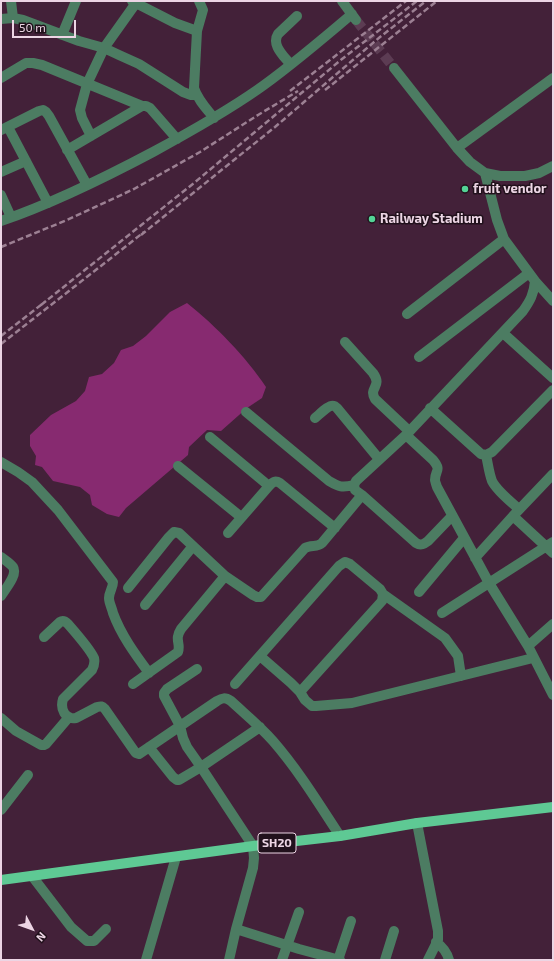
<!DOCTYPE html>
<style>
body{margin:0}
#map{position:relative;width:554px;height:961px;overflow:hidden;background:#432139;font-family:"Exo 2",sans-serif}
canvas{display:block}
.frame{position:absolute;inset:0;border:2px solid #ecd5e4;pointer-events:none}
.north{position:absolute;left:12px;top:909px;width:40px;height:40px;-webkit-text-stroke:3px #21111c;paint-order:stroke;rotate:131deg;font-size:11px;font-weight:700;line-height:16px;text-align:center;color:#ecd5e4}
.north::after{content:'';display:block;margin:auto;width:14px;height:18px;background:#ecd5e4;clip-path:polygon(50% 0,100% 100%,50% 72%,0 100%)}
.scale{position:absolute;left:12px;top:20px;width:64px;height:18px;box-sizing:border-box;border:2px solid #ecd5e4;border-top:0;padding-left:5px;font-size:12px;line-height:14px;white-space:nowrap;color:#ecd5e4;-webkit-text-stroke:3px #21111c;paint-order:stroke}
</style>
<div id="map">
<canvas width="554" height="961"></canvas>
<div class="frame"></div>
<div class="north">N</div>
<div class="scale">50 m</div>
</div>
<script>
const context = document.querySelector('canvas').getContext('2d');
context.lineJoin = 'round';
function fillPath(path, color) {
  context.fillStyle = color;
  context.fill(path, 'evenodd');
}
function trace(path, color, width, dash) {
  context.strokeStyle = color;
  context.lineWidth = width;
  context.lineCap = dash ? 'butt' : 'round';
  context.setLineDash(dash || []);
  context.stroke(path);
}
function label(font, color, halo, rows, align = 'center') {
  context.font = font + ' "Exo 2",sans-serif';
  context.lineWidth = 3;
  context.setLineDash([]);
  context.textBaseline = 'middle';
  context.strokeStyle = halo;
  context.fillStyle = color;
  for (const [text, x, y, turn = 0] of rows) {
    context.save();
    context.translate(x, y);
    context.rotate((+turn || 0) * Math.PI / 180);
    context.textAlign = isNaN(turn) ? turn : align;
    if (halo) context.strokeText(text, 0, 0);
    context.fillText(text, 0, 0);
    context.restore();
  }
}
fillPath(new Path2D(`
 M187,303C216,326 246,357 266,387L262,398L247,408L221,431L207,430L189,447L188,455L126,508L119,517L107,514L92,505L90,495L80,487L53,481L42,467L35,465L36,456L30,446V435L51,415L76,401L85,391L89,377L102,374L114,363L121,350L133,346L146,336L170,312Z`), '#872a70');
trace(new Path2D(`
 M356,20L394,68`), '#5c3c53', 10, [10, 5]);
trace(new Path2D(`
 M11,1L13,18
 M132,1L175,23L197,31
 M199,1L203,10L197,31L194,88C198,100 206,108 214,118
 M342,1L356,20
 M1,19L13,18L23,20L79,41L104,48L119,55L139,64L183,92L191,95H196
 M62,35L76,1
 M290,64C284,56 271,45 278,34L297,16
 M394,68L457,148L470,162L485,173L500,176H525L539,173L553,166
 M1,78L26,63H33L42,65L142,106
 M8,127L48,203
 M1,130L39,111L43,110L46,112L49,116L87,185
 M91,136L82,118L80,110L87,84L104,48L136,3
 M457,148L553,78
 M67,150L142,106H146L150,108L177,139
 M1,172L26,161
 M485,173L497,220L504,239L535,281L553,301
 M1,195L11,217
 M1,221C54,203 104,178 153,152C188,133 224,113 257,90C290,67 321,40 352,14
 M407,314L504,239
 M503,333L553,378
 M345,342L373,373C383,387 368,387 375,399L409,431
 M419,357L529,273
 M430,408L481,454L486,455L492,452L553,390
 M246,412L329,481C339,487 342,488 354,485
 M315,418C319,415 329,404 334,406C335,406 336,407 337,408L379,459
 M406,435L433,460C442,471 435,470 435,480C435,481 437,487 437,487L489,583L528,646L553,695
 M210,437L269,486
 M486,455C488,464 489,473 492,481C497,491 511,502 519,509
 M1,462L18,472L32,482L58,510L113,582C113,588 109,592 109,598C109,603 112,608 113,613C121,635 135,654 149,673
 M178,466L241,517
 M553,474L513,516L553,553
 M362,495L416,543C421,546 424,544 428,541L452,516
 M228,533L269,486C273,482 275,480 280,483L335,528
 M1,557C5,560 10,563 13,567C18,575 5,589 1,596
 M475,558L513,516
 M128,588L169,537L174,532L179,533L225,576
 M419,592L464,538
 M383,594L445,638L458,656L461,676
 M145,605L193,546
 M442,613L553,542
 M44,637L60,622C63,620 65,621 68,624C75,632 90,649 94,658C95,662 94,666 92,670L63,699C60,709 65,720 76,718L97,707C101,706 102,706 105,709L135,752L136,753L139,754L217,701C222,698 225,697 231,701C245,714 260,726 273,741C299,771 319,804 340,836
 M528,646L553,624
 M260,656L291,683L300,692L305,700L312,706H316L352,703L533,658
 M197,669L167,689L164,693V696L180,726L183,738L187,747L201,767L253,846L254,858L253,868L236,929L299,949L340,960
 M133,684L178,652C181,643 174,640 181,629L225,576L253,595L257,597H261L305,548C311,544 317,548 322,543L362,495L355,490L354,485L356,481L406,435L523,311C530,301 534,294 535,281
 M235,684L339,566L345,562L350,564L380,589L383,594L382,601L300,692
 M1,718L16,731L41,745H44L46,744L69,717
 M149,747L173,777L177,780H179L201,767L260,727
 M1,810L28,775
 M417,823L438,931V940L428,960
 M32,876L71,927L87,941H94L106,929
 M436,942C443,947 447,952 449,960
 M146,960L176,857
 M229,960L236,929
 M282,960L299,912
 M338,960L351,921
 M385,960L394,931`), '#4c7c62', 10);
trace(new Path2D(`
 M1,880L253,846L340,836L417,823L553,807`), '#5ec994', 10);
trace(new Path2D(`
 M325,90L437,1
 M290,91L406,1
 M141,235L229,164L275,127L340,71L380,37L426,1
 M1,247L67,220L134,189L200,152L258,115L298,91
 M41,305L194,183L342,59L417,1
 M1,336L46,301
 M1,344L106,262L144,232`), '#9c8093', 2.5, [6, 3]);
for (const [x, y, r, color] of [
 [465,189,4,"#53d396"],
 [372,219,4,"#53d396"]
]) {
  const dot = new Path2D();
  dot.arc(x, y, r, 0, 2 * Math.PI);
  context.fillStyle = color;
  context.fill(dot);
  trace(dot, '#21111c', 1.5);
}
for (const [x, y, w] of [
 [277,843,38]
]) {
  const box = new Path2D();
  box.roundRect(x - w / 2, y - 10, w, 20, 3);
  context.fillStyle = '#21111c';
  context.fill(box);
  trace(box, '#ecd5e4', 1);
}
label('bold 12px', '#ecd5e4', null, [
 ["SH20",277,843]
]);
label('bold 13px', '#ecd5e4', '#21111c', [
 ["fruit vendor",473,189],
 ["Railway Stadium",380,219]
], 'left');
</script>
